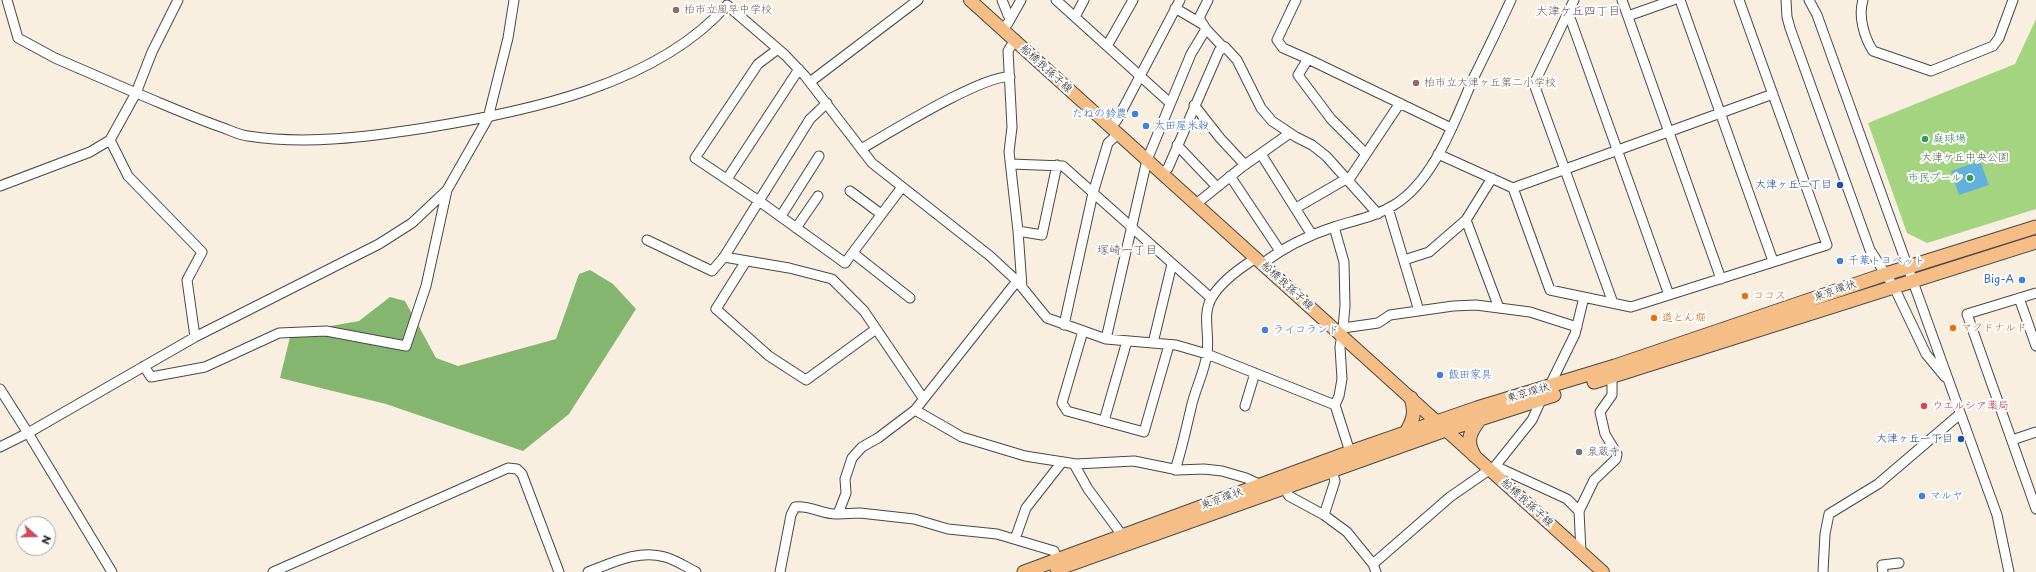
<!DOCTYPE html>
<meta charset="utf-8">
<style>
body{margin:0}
#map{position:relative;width:2036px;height:572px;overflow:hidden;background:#f8efe1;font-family:"Playpen Sans",sans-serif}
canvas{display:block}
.north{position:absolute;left:16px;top:516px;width:40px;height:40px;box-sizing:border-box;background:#fff;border:1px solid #aaa;border-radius:50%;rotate:110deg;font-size:11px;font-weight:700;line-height:16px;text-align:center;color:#2b2b2b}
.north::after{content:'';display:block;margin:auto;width:14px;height:18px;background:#d1495b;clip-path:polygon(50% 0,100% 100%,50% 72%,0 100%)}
</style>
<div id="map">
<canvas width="2036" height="572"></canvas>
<div class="north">N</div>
</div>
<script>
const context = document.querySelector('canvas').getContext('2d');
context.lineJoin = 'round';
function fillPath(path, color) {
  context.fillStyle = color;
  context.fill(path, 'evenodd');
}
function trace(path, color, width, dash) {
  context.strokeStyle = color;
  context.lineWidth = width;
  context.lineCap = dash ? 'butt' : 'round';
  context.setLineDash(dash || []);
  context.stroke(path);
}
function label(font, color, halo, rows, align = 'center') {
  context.font = font + ' "Playpen Sans","Klee One",sans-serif';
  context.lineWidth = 4;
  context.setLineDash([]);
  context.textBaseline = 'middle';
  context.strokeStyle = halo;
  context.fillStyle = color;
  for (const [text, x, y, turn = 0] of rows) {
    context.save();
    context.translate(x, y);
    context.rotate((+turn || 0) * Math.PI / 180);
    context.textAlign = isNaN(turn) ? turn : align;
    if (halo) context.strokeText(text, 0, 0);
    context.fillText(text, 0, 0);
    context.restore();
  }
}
fillPath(new Path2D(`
 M2036,19V209L1927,243L1907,233L1868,123L2015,64Z`), '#a5d481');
fillPath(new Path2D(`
 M590,270L613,284L636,309L569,414L523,451L386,404L280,378L291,333L359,321L390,297L405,301L436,358L458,366L556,339L579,274Z`), '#84b66f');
fillPath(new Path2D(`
 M1980,161L1989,185L1959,195L1951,171Z`), '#61b1dc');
const minor = new Path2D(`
 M178,0L152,52L136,93C163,104 190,116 218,126C228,129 238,135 248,136C306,145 367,137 425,128C525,112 657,85 727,5L785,55L805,76L872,163L990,256L1017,281L1047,318L1106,339L1176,345L1207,354L1335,405L1350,452
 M1002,0L1008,15L1011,17
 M1056,0L1170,103
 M1296,0L1277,40L1283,48L1308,59
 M1574,0L1534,84L1613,303
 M1622,0L1721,279
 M1680,0L1773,261
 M1786,0L1787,17L1790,28L1870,250L1894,287L1926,354L1945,377
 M1809,0L1817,15L1997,515L2009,572
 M1863,0C1858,16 1864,37 1873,51L1931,71L1993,46L1999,38L2013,0
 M1175,8L1202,24
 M1568,12L1669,295
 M1628,16L1673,0
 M1075,17L1084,0
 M1206,29L1223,47
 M1002,30L1008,23L1021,0
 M1014,41L1008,51L1012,127L1009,152L1018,231L1022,287
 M1107,46L1133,0
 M778,49L758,64L695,158L759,201L845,263L902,187
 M810,82L918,0
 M1194,105L1220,138L1245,165
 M1110,127L1117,120L1180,0
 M110,140L128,176L202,252L187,280L195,337
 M1177,145L1217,187
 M861,149C889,133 984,74 1010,77
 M1261,154L1312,235
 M1366,154L1331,119L1298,75L1308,59L1451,128
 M1438,154L1513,188L1773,94
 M1011,164L1063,166L1211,298
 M1162,174L1168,168L1219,51L1225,47L1237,60L1261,108L1272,121L1296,137L1312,145L1326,156L1378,214
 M1230,176L1280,251
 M727,179L799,69
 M1348,181L1400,103
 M0,186L90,152L110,140L136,93L55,58L18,38L7,0
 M1513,188L1550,290L1631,307L1827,245L1739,0
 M850,191L881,214
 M1196,204L1242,167L1290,133
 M1296,208L1346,179
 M1388,208L1419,311
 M781,216L819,156
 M1466,220L1499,308
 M1334,227L1344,262L1345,306L1343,328L1340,347L1342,379L1339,396L1335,405
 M796,228L818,196
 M1018,231L1042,235L1057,165
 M647,240L712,271L724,257L810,119L827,103
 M853,253L910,298
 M724,257L789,268L832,279L864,311L923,398
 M1404,260L1429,252L1466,220L1492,178
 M746,261L716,309L769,356L806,380L876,329
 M1262,264C1283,248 1309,235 1334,227C1355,220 1375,217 1394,205C1434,181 1455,120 1473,79C1486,53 1499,26 1511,0
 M2036,293L1967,314L2036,509
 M2019,298L2036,346
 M1064,325L1093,193L1108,143L1118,134
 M1343,328L1378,323L1390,315L1453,306L1476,305L1530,312L1577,327
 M1083,331L1062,403L1067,411L1144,432L1169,345
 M1106,339L1147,160L1191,54L1206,29L1199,18L1208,0
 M1153,343L1172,264
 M144,366L151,377L205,367L279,333L326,331L406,346L426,286L447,190
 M1549,387L1575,334L1584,297
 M0,389L28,433L195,337L379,244L412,223L447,190L488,118L508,38L514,0
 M1245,406L1255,373
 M915,410L962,437L1025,456L1076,464L1134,461L1178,470L1204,469L1222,471L1246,478L1261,485
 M1104,421L1127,341
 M2012,440L2036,432
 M0,447L28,433L112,572
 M1074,464L1088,489L1122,535
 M1495,466L1567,499L1579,511
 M1175,470C1182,449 1186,429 1191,408C1195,389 1205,371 1207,353C1210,335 1202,315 1211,299C1220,282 1240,268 1256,258
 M1492,470L1532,420L1542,398
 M1332,471L1335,481L1324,515L1347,532L1373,564L1376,572
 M1285,489L1289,496L1324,515
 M838,514L860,513L914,519L948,529L997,534L1054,551L1057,560
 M1015,539L1026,508L1062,462
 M1581,552L1579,511L1594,480L1616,459L1617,454L1605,434L1600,412L1612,395V377
 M1373,564L1450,497L1489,470
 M273,572L508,468L517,469L522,474L559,572
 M588,572C612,563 639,549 665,557C676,560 686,567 696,572
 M780,572L791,515L795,507C811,505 823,515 838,514L846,493L845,479L852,458L862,447L878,438L915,410L1017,281
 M1823,572L1825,534L1829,514L1878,484L1960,414
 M1883,572L1882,565L1899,563`);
const major = new Path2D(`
 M970,0L1603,572`);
const highway = new Path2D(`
 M1594,382L2036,242
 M1406,433C1413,420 1416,413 1411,398
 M1474,455C1465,440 1471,431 1480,419
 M1057,569L1446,430L1554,395
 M1024,572L1350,452L1477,408L1615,366L1886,274L2036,227`);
trace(minor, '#4a4846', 11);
trace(major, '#4a4846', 14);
trace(highway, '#4a4846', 15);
trace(minor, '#fff', 9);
trace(major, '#f6be87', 12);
trace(highway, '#f6be87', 13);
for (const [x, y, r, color] of [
 [676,10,4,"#8d6e63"],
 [1416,83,4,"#8d6e63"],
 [1135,114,4,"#3f7fe0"],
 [1146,126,4,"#3f7fe0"],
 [1925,139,4,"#2e9e5b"],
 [1970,178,4,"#2e9e5b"],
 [1840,185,4,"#1a4fb4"],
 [1840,261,4,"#3f7fe0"],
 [2022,280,4,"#3f7fe0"],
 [1745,296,4,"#e8710a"],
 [1654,318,4,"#e8710a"],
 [1953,328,4,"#e8710a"],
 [1265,330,4,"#3f7fe0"],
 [1440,375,4,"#3f7fe0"],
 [1924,406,4,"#e0444e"],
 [1961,439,4,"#1a4fb4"],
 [1579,452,4,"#6b7280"],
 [1922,496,4,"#3f7fe0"]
]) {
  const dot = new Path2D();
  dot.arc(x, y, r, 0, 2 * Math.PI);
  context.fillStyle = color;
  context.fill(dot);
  trace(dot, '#fff', 1.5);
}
label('11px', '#785e54', '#fff', [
 ["柏市立風早中学校",684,10],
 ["柏市立大津ヶ丘第二小学校",1424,83]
], 'left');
label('11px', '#2b2b2b', '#fff', [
 ["船橋我孫子線",1046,69,42],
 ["船橋我孫子線",1287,286,42],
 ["東京環状",1835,291,-19],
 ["東京環状",1528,393,-17],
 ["東京環状",1222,499,-20],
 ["船橋我孫子線",1527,503,42]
]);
label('11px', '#366cbe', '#fff', [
 ["たねの鈴農",1127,114,"right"],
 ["太田屋米穀",1154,126],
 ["千葉トヨペット",1848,261],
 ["Big-A",2014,280,"right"],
 ["ライコランド",1273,330],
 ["飯田家具",1448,375],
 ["マルヤ",1930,496]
], 'left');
label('11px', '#27864d', '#fff', [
 ["庭球場",1933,139],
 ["市民プール",1962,178,"right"]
], 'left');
label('11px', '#505e45', '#fff', [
 ["大津ケ丘中央公園",1965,158]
]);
label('11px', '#164399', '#fff', [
 ["大津ヶ丘二丁目",1832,185],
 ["大津ヶ丘一丁目",1953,439]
], 'right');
label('11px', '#c56008', '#fff', [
 ["ココス",1753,296],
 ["道とん堀",1662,318],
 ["マクドナルド",1961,328]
], 'left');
label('11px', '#be3a42', '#fff', [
 ["ウエルシア薬局",1932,406]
], 'left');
label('11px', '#5b616d', '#fff', [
 ["泉蔵寺",1587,452]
], 'left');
label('12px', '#655258', '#fff', [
 ["大津ケ丘四丁目",1578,12],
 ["塚崎一丁目",1127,251]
]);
</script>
